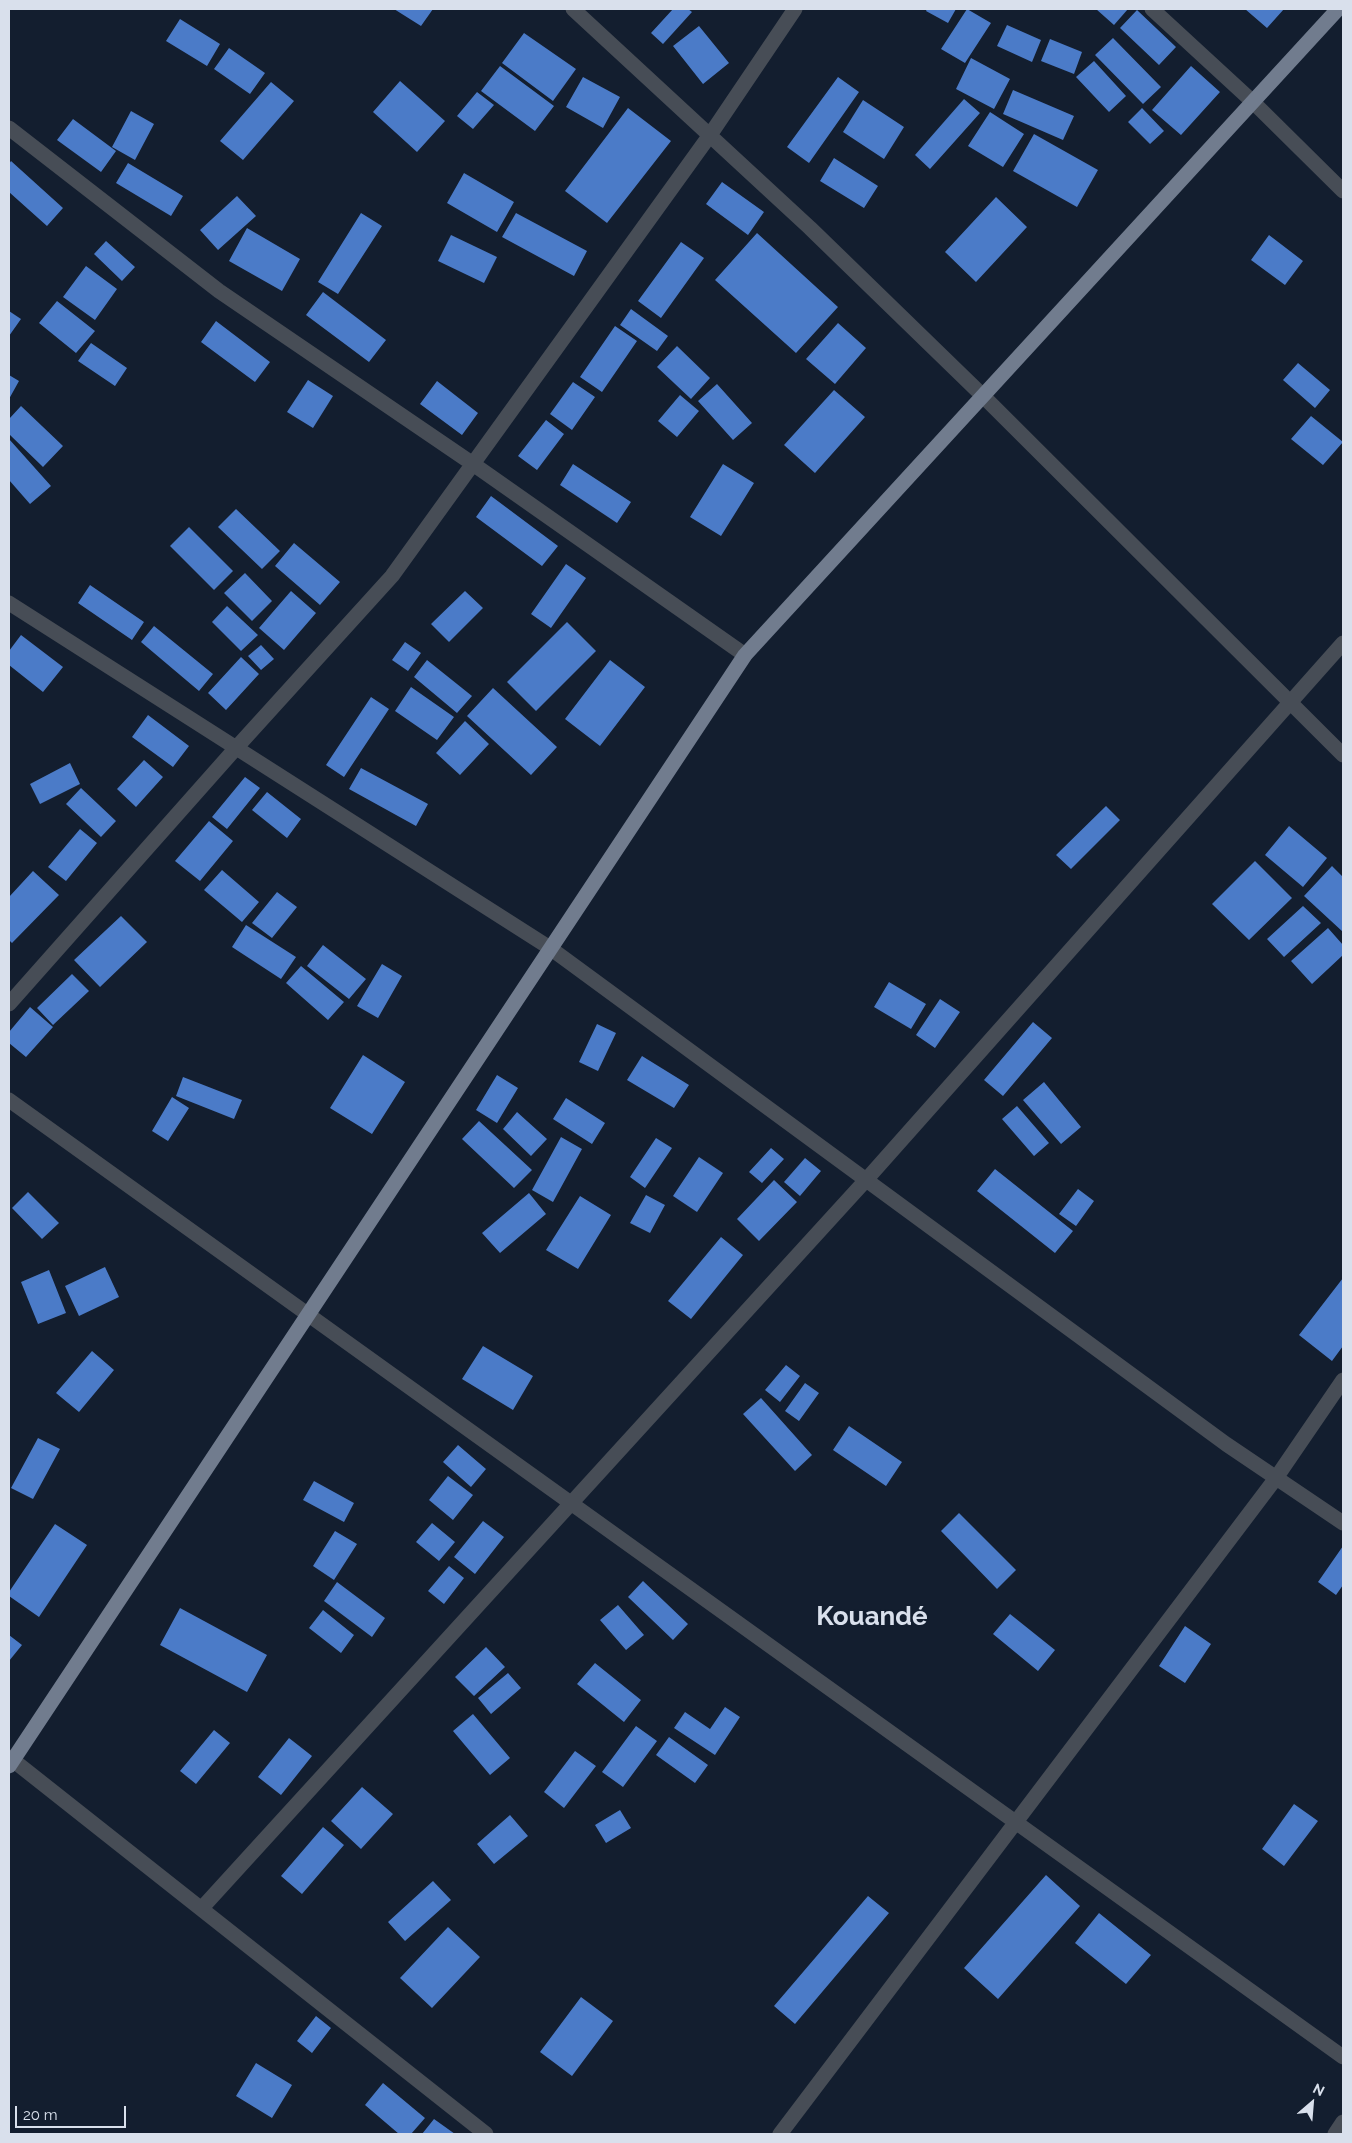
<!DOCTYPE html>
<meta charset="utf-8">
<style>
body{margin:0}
#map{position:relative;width:1352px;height:2143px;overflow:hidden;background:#131e2f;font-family:Raleway,sans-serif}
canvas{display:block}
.frame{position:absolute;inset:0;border:10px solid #d9e0ec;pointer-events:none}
.north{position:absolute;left:1287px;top:2078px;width:50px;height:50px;-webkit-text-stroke:4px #131e2f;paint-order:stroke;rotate:27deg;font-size:14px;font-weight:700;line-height:20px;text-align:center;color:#d9e0ec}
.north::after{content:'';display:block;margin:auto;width:18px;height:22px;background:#d9e0ec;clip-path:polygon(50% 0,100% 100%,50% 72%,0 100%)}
.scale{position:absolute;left:15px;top:2106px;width:111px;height:22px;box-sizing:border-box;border:2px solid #d9e0ec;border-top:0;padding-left:6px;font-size:15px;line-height:18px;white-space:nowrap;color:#d9e0ec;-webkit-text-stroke:4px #131e2f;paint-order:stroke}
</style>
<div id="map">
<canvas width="1352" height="2143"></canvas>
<div class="frame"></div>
<div class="north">N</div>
<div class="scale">20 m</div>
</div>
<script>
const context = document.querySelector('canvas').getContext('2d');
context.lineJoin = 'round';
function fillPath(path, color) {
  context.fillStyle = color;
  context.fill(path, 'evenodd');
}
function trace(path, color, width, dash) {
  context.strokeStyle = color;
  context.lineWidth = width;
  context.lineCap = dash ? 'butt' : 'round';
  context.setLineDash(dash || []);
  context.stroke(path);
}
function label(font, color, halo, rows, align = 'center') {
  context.font = font + ' Raleway,sans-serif';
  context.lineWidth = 4;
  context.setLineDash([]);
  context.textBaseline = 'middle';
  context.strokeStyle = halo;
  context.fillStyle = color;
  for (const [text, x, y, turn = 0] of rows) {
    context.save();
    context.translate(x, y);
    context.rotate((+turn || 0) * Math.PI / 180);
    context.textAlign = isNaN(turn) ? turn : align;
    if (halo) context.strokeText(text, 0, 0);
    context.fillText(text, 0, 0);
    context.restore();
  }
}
fillPath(new Path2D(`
 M394,9H433L421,26Z
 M673,9H688L692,12L663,44L651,33Z
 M927,9H956L948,23L926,11Z
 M967,9L991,23L965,63L941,49Z
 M1096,9H1128L1114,25Z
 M1245,9H1284L1267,28Z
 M1137,10L1176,47L1159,65L1120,28Z
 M180,19L220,44L207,66L166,41Z
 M1007,25L1041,40L1032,62L997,46Z
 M699,26L729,63L703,84L673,46Z
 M524,33L576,69L553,101L502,63Z
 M1113,38L1161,87L1143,104L1095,55Z
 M1050,39L1082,52L1074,74L1041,61Z
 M229,48L265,73L250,94L214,69Z
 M971,58L1010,79L994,109L956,89Z
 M1094,61L1126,96L1109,112L1076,77Z
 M500,66L554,106L535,131L481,91Z
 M1191,66L1220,92L1181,135L1152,110Z
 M583,77L620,97L603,128L566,107Z
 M838,77L859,92L809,163L787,147Z
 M400,81L445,121L417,152L373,112Z
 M271,82L294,101L243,160L220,141Z
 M1013,90L1074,116L1063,140L1003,114Z
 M477,92L494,105L473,129L457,116Z
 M964,99L980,113L930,169L915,155Z
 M863,100L904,127L884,159L843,132Z
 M628,108L671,141L607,223L565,191Z
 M1142,108L1164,131L1150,144L1128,122Z
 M131,111L154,124L135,160L112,147Z
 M990,112L1024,134L1003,167L968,146Z
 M73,119L116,151L101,172L57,140Z
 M1034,134L1098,170L1077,207L1013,171Z
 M834,158L878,186L864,208L820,181Z
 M11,161L63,208L47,226L9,192V164Z
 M128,163L183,196L171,216L116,183Z
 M464,173L514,202L497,232L447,203Z
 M722,182L764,212L748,235L706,204Z
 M237,196L256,216L218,250L200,230Z
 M996,197L1027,227L976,282L945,252Z
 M361,213L382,226L338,294L318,282Z
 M516,213L587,251L574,276L502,237Z
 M247,228L300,259L282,291L229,261Z
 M757,233L838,307L796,353L715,280Z
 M451,235L497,257L484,283L438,261Z
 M1269,235L1303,261L1285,285L1251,260Z
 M106,241L135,267L122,281L94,254Z
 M681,242L704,258L661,318L638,301Z
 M86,266L117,289L95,320L63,297Z
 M323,292L386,340L369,362L306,315Z
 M57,301L95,331L76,353L39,323Z
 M631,309L668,336L657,351L620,325Z
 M9,311L21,319L9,336Z
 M216,321L270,362L255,382L201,342Z
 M838,323L866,348L835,384L806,359Z
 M615,326L637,341L602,392L580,377Z
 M91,343L127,368L115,386L78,361Z
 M677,346L710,378L691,399L657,367Z
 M1298,363L1330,390L1315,408L1283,380Z
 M9,375L19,381L9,399Z
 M308,380L333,396L313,428L287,412Z
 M437,381L478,413L462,435L420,404Z
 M573,382L595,397L572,430L550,414Z
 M717,384L752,423L733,440L698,401Z
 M834,390L865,417L815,473L784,445Z
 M680,395L699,411L677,437L658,421Z
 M21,406L63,446L43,467L9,434V419Z
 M1311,416L1343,442L1323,465L1291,439Z
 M546,420L564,434L537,470L518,456Z
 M9,439L51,486L30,504L9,480Z
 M573,464L631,502L617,523L560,485Z
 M723,464L754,483L721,536L690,517Z
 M491,496L558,546L542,566L476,517Z
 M236,509L280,551L262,569L218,527Z
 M189,527L233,571L214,590L170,546Z
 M294,543L340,582L320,605L275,566Z
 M566,564L586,578L551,628L531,614Z
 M245,573L272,601L252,621L224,593Z
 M90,585L144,622L132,640L78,603Z
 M291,591L316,613L284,650L259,628Z
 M465,591L483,608L449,642L431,624Z
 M227,606L258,635L241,651L212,622Z
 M567,622L596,651L536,711L507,682Z
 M154,626L213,674L199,691L141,642Z
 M21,635L63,667L43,692L9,665V651Z
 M405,642L421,653L408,671L392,660Z
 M261,645L274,659L261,670L248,656Z
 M241,657L259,674L226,710L208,693Z
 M427,660L472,696L457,713L414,677Z
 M610,660L645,687L600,746L565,719Z
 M411,687L454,717L437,740L395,711Z
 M493,688L557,747L531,775L467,716Z
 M371,697L389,709L344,777L326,765Z
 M148,715L189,746L173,767L132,737Z
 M465,721L489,744L460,775L436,753Z
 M144,760L163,777L136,807L117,789Z
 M70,763L80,784L40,804L30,784Z
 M361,768L428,804L416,826L349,789Z
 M245,777L260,788L227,829L212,817Z
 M81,788L116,821L101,837L66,804Z
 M267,792L301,819L287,838L252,810Z
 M1106,806L1120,820L1071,869L1056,855Z
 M209,821L233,841L200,881L175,861Z
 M1289,826L1327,858L1303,887L1265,855Z
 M80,829L97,843L66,881L48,867Z
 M1255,861L1292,898L1249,940L1212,904Z
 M1332,866L1343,877V932L1304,896Z
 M222,870L259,902L242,922L204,890Z
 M33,871L59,895L12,943L9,940V897Z
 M277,892L297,907L272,938L252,923Z
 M1303,906L1321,923L1284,957L1267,939Z
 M121,916L147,942L100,987L74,960Z
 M246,925L296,957L281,979L232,947Z
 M1328,928L1343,945V955L1312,984L1291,961Z
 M323,945L366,979L349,999L307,966Z
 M382,964L402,976L378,1018L357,1006Z
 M301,966L344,1002L328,1020L286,983Z
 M72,974L89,991L53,1025L37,1008Z
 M889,982L926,1004L911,1029L874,1007Z
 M940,999L960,1012L935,1048L916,1035Z
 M30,1007L53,1027L26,1057L9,1043V1032Z
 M1033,1022L1052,1038L1003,1096L984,1080Z
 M597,1024L616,1033L598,1071L579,1062Z
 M363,1055L405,1082L372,1134L330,1108Z
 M642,1056L689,1085L674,1108L627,1080Z
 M497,1075L518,1088L497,1123L476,1110Z
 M183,1077L242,1100L234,1119L176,1096Z
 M1044,1082L1081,1127L1061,1144L1023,1100Z
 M172,1097L189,1108L168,1141L152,1131Z
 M566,1098L605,1123L592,1144L553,1119Z
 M1017,1106L1049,1143L1034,1156L1002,1119Z
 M517,1112L547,1139L531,1156L503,1129Z
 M479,1121L532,1170L514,1188L462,1139Z
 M561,1137L582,1149L553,1202L532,1190Z
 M656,1138L672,1148L645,1188L630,1177Z
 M771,1148L784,1159L762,1183L749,1172Z
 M699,1157L723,1173L697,1212L673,1196Z
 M805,1158L821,1171L800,1196L784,1182Z
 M995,1169L1073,1231L1055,1253L977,1191Z
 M774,1180L797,1202L759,1241L737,1219Z
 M1078,1189L1094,1201L1076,1226L1059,1214Z
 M28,1192L59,1223L42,1239L12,1208Z
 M529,1193L546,1214L500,1253L482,1233Z
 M646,1195L665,1205L650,1233L630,1223Z
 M580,1196L611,1215L578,1269L546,1250Z
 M721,1237L743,1255L691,1319L668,1301Z
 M105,1267L119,1297L79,1316L65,1286Z
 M49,1270L66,1313L38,1324L21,1282Z
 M1343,1278V1346L1332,1361L1299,1335Z
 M483,1346L533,1376L513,1410L462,1379Z
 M92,1351L114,1370L79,1412L56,1393Z
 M786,1365L800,1376L780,1402L765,1390Z
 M805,1383L819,1393L799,1421L785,1411Z
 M761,1398L812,1455L795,1471L743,1414Z
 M849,1426L902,1462L886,1486L833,1450Z
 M38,1438L60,1449L33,1499L11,1488Z
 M458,1445L486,1469L471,1487L443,1462Z
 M448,1476L473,1495L453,1520L429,1500Z
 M314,1481L354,1503L344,1522L303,1500Z
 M959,1513L1016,1570L997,1589L941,1531Z
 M483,1521L504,1537L475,1574L454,1557Z
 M432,1523L455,1542L439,1561L416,1542Z
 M55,1524L87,1545L39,1617L9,1596V1592Z
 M335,1531L357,1544L334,1580L313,1566Z
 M1343,1546V1585L1336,1595L1318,1582Z
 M449,1566L464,1578L444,1604L428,1591Z
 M643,1581L688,1624L673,1640L628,1597Z
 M337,1582L385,1618L372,1637L324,1601Z
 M618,1605L644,1635L626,1650L600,1620Z
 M180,1608L267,1655L247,1692L160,1645Z
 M323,1610L354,1635L341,1653L309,1628Z
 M1010,1614L1055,1650L1038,1671L993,1634Z
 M1185,1626L1211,1644L1185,1683L1159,1666Z
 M9,1635L22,1645L9,1661Z
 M486,1647L505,1667L474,1696L455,1677Z
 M595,1663L641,1700L624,1722L577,1684Z
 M508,1673L521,1688L491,1714L478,1698Z
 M725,1707L740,1717L715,1755L674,1728L685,1712L710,1729Z
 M473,1714L510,1758L490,1775L453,1731Z
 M636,1726L657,1741L623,1787L602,1772Z
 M214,1730L230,1743L196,1784L180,1771Z
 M669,1737L708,1765L695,1783L656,1755Z
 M289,1738L312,1756L281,1795L258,1777Z
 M575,1751L596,1766L564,1808L544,1792Z
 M362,1787L393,1814L361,1849L331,1821Z
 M1294,1804L1318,1821L1284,1866L1262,1849Z
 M620,1810L631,1828L606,1843L595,1825Z
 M510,1815L528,1836L494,1864L477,1844Z
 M323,1827L344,1845L302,1894L281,1876Z
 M1046,1875L1080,1906L998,1999L964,1968Z
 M433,1881L451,1900L405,1941L388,1922Z
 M868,1896L889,1913L795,2024L774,2006Z
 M1099,1913L1151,1955L1126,1984L1075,1943Z
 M448,1927L480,1957L432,2008L400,1978Z
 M581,1997L613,2021L572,2076L540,2052Z
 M316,2016L331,2028L312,2053L297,2041Z
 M256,2063L292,2085L272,2118L236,2096Z
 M383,2083L425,2118L411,2134H399L365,2105Z
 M434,2119L455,2134H422Z`), '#4b7bc8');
trace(new Path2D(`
 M573,9L810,228L983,396L1343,755
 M1152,9L1253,102L1343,191
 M9,128L219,291L473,464L745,655
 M9,603L550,948L1226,1444L1343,1523
 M9,1004L236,748L392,576L710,135L795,9
 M9,1100L1343,2057
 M9,1757L486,2134
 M201,1909L866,1180L1343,643
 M780,2134L1276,1478L1343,1380
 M1335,2134L1343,2122`), '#474d56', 15);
trace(new Path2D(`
 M9,1766L745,655L1338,9`), '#717c8e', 15);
label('bold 26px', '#d9e0ec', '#131e2f', [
 ["Kouandé",872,1617]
]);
</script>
